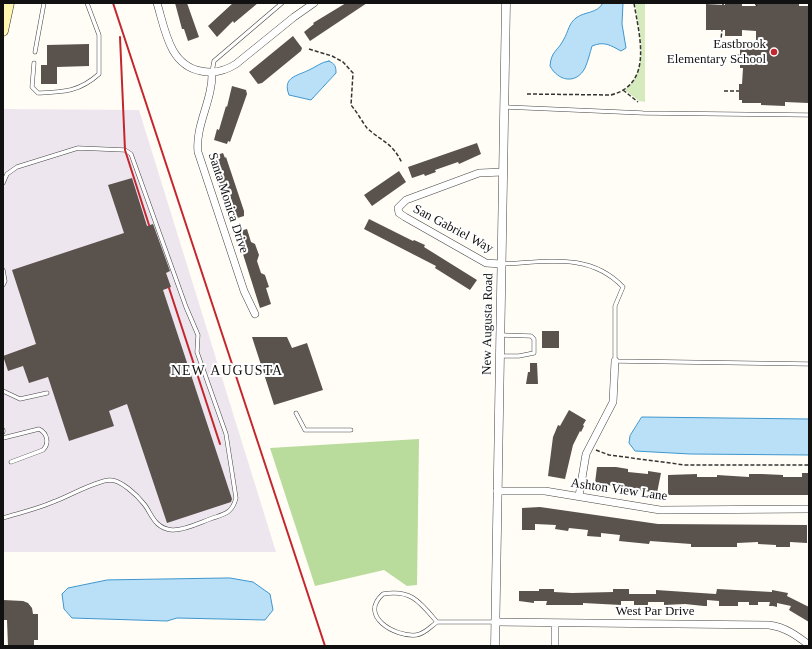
<!DOCTYPE html>
<style>
body{margin:0}
#map{position:relative;width:812px;height:649px;overflow:hidden;background:#fffdf5;font-family:Georgia,serif}
canvas{display:block}
.frame{position:absolute;inset:0;border:4px solid #111;pointer-events:none}
</style>
<div id="map">
<canvas width="812" height="649"></canvas>
<div class="frame"></div>
</div>
<script>
const context = document.querySelector('canvas').getContext('2d');
context.lineJoin = 'round';
function fillPath(path, color) {
  context.fillStyle = color;
  context.fill(path, 'evenodd');
}
function trace(path, color, width, dash) {
  context.strokeStyle = color;
  context.lineWidth = width;
  context.lineCap = dash ? 'butt' : 'round';
  context.setLineDash(dash || []);
  context.stroke(path);
}
function label(font, color, halo, rows, align = 'center') {
  context.font = font + ' Georgia,serif';
  context.lineWidth = 4;
  context.setLineDash([]);
  context.textBaseline = 'middle';
  context.strokeStyle = halo;
  context.fillStyle = color;
  for (const [text, x, y, turn = 0] of rows) {
    context.save();
    context.translate(x, y);
    context.rotate((+turn || 0) * Math.PI / 180);
    context.textAlign = isNaN(turn) ? turn : align;
    if (halo) context.strokeText(text, 0, 0);
    context.fillText(text, 0, 0);
    context.restore();
  }
}
fillPath(new Path2D(`
 M3,109L139,110L276,552H3Z`), '#eee6ef');
fillPath(new Path2D(`
 M635,3H645V102L639,101L625,90C651,68 639,32 635,3Z`), '#d5ebbd');
fillPath(new Path2D(`
 M419,439L417,585L407,586L384,570L315,586L270,448Z`), '#b9dc9c');
const water = new Path2D(`
 M603,3H623L622,24L626,48L621,51C610,45 604,41 592,46C590,53 588,61 585,68C576,85 558,81 550,66C551,51 558,51 564,39C568,32 569,23 576,18C585,11 597,14 603,3Z
 M329,61C335,64 336,66 336,73L311,100L289,95C282,77 297,76 309,70C316,67 321,62 329,61Z
 M642,417L809,419V455L690,454L635,451L629,443L630,436Z
 M230,578L253,582L270,594L273,610L265,620L177,618L167,621L72,618L64,609L62,594L68,588L107,580Z`);
fillPath(water, '#b9e0f7');
trace(water, '#3f96cf', 1);
fillPath(new Path2D(`
 M175,3H187L199,37L188,41L184,29H182Z
 M233,3H258L234,23L233,21L217,37L208,26Z
 M346,3H367L310,41L304,32L314,24L313,23Z
 M725,3H742V6H757V3H799V6H809L808,103L785,102V106L761,105V103H742V100H739V84H742L743,68H740V62H736V54L740,55V49H743L744,42H756V31L742,30V36H725V30H706V4L725,5Z
 M293,36L302,48L301,51L262,83L258,84L249,72Z
 M89,44V66L57,67V84H41V65H47V45Z
 M232,86L246,90L247,94L230,142L228,141L227,144L214,140L217,129L219,130L226,106L227,107Z
 M477,143L481,154L459,164L458,162L435,170L436,172L425,176L424,174L412,178L408,167Z
 M223,153L225,158L226,157L244,211V216L231,220L224,194L221,195L217,182L219,181L211,157Z
 M399,171L406,182L372,206L364,195Z
 M132,178L147,226L153,224L170,271L166,273L171,287L163,290L232,499L231,502L167,523L127,404L109,411L114,426L69,441L48,377L29,383L23,366L8,371L3,356L36,344L12,270L124,233L108,185Z
 M369,219L413,241L414,240L425,245L424,247L477,280L470,290L435,268L436,266L364,229Z
 M247,229L251,242L255,244L259,255L257,261L261,273L265,275L269,287L266,288L271,304L260,308L236,232Z
 M542,331H559V348H542Z
 M252,337H287L292,348L307,343L323,390L274,405Z
 M530,363H537L538,384H526L528,372H530Z
 M569,410L586,420L583,425L584,426L581,432L580,431L573,445L565,479L548,476L553,437L558,425L560,426Z
 M597,467H616L628,469V472L648,474V471L661,473L657,493L595,483Z
 M802,473H809V495H668V475L697,474V477H717V475L749,477V474H762L783,475V477H802Z
 M540,507L658,524L807,525V543L790,542V547H776V545L758,544V542L737,543V547H691V544L650,541L649,544L619,541L620,535L601,533V537L587,536L588,530L569,528L568,531L555,529L556,525L535,524V530H522V508Z
 M539,589H554V592L572,593L613,592V589H629V594H656V590L716,594L717,589L772,592V590L788,593L787,596L809,607V622L789,610L791,606L777,603V607L773,606H769L770,602H758V605H749V602H738V606H719V601L707,600V606H704L685,604L664,605V602H648V605H634V601H621V605L583,603V605H546L547,601H534V603L519,601V591H539Z
 M3,600L23,601L28,603L32,608L33,614H38V640H34V646H8L7,620H3Z`), '#5a524d');
const service = new Path2D(`
 M35,52L44,3
 M34,63L32,87L38,93C63,92 79,92 99,74V35L87,3
 M212,72L214,61L282,3
 M505,107L643,113L809,115
 M3,183L7,174L17,167L78,148L125,150L131,154L186,307L198,335L197,352L226,434L236,498C232,514 224,514 210,519C199,523 183,531 172,530C154,528 152,514 144,504C137,495 121,480 110,480C94,481 68,497 53,502C37,509 19,513 3,518
 M502,264C547,262 590,252 623,287L615,306V361L809,364
 M3,270L5,281L3,285
 M501,356H519L534,353V339L531,336L501,335
 M3,391L20,399L47,393
 M296,413L305,430H351
 M3,430V432
 M3,438L39,429C47,433 50,443 43,450L11,462
 M437,622C430,627 425,634 416,635C395,637 358,616 383,594C411,589 420,602 437,622H495`);
const minor = new Path2D(`
 M157,3C165,29 169,65 201,71C214,74 225,71 236,64L294,17L314,3
 M212,72C213,100 195,125 198,152L244,291L255,314
 M501,264L486,263L405,217L399,213L398,208L406,200L479,173L503,172
 M497,491H545L660,510L809,509
 M579,496L586,454L613,402L615,361
 M495,622L769,625C785,627 796,635 809,645
 M555,646V623`);
const tertiary = new Path2D(`
 M495,646L506,3`);
const secondary = new Path2D(`
 M3,31L9,3`);
trace(service, '#444', 4.5);
trace(minor, '#444', 8);
trace(tertiary, '#444', 9);
trace(secondary, '#333', 11);
trace(new Path2D(`
 M755,3L757,6
 M723,5V3
 M719,43L721,39L722,30
 M808,46H809
 M309,49L332,56L343,62L353,73L351,105C357,112 363,123 367,128C382,142 392,142 402,163
 M724,57H736
 M623,90L638,102
 M724,91H739
 M527,94L611,95C654,84 639,35 634,3
 M596,450L609,455L685,465H809`), '#333', 1.5, [4, 2]);
trace(service, '#fff', 3.5);
trace(minor, '#fff', 7);
trace(tertiary, '#fff', 8);
trace(secondary, '#fff6b0', 10);
trace(new Path2D(`
 M113,3L325,646
 M120,37L125,150L149,225
 M169,288L220,444`), '#c4262e', 2);
for (const [x, y, r, color] of [
 [774,52,4,"#c4262e"]
]) {
  const dot = new Path2D();
  dot.arc(x, y, r, 0, 2 * Math.PI);
  context.fillStyle = color;
  context.fill(dot);
  trace(dot, '#fff', 1.5);
}
label('13px', '#111', '#fff', [
 ["Eastbrook",766,45],
 ["Elementary School",766,60]
], 'right');
label('13px', '#111', '#fff', [
 ["Santa Monica Drive",228,203,72],
 ["San Gabriel Way",453,229,28],
 ["New Augusta Road",488,324,-89],
 ["Ashton View Lane",619,490,8],
 ["West Par Drive",655,612]
]);
context.letterSpacing = '1px';
label('14px', '#111', '#fff', [
 ["NEW AUGUSTA",227,371]
]);
context.letterSpacing = '0px';
</script>
